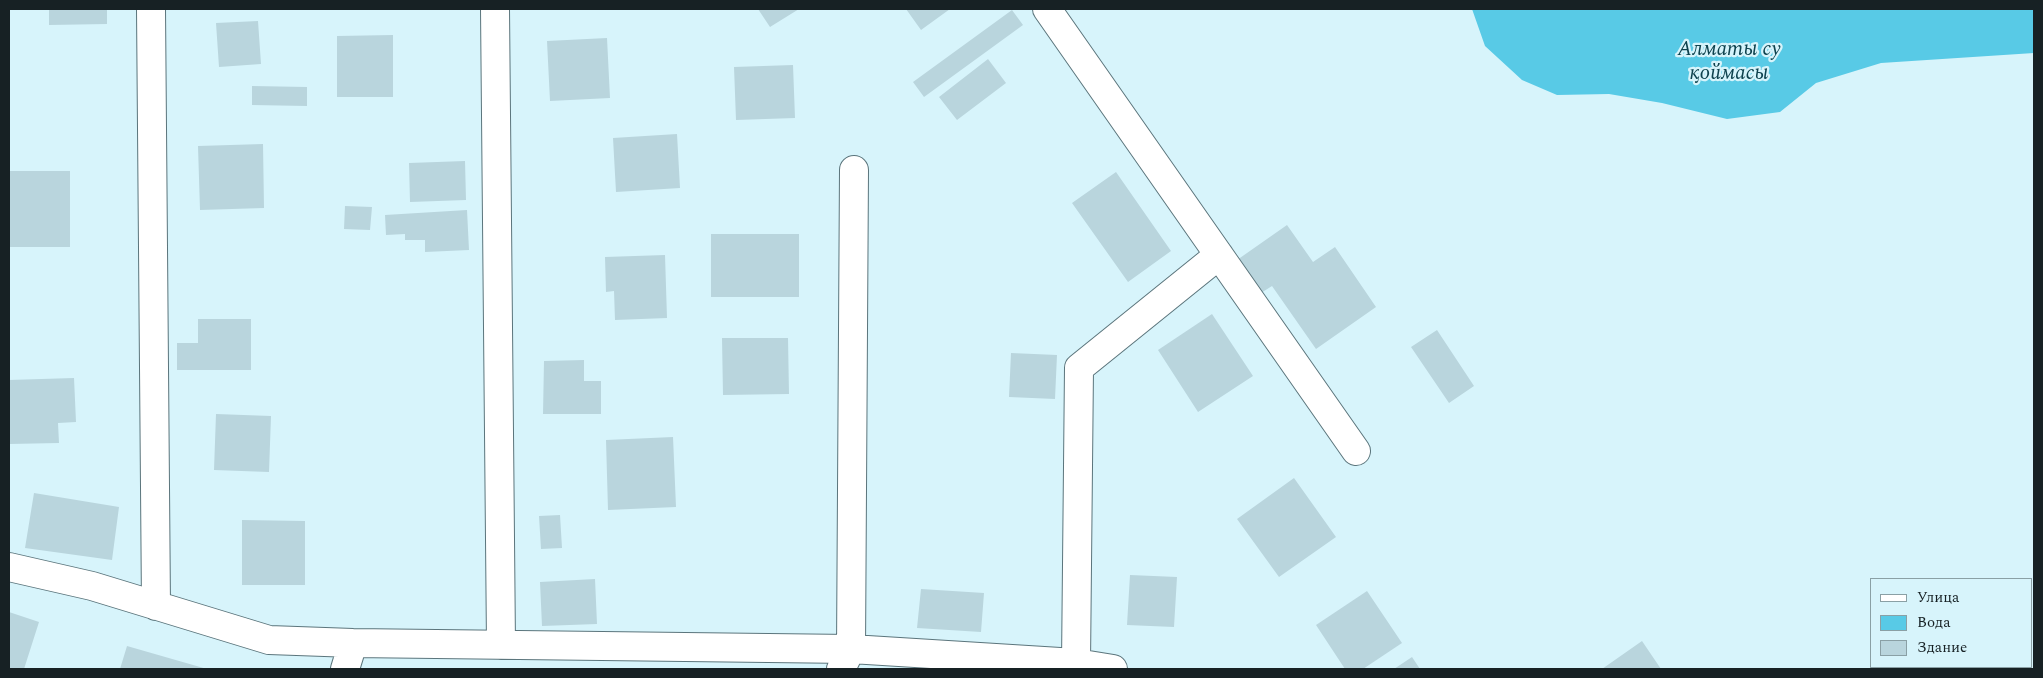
<!DOCTYPE html>
<meta charset="utf-8">
<style>
body{margin:0}
#map{position:relative;width:2043px;height:678px;overflow:hidden;background:#d7f4fb;font-family:Spectral,serif}
canvas{display:block}
.frame{position:absolute;inset:0;border:10px solid #172124;pointer-events:none}
.legend{position:absolute;left:1870px;top:578px;width:162px;height:90px;box-sizing:border-box;background:#d7f4fb;border:1px solid #8aa0a5;margin:0;padding:6px 9px;list-style:none;font-size:15px;color:#172124}
.legend li{display:flex;align-items:center;gap:10px;height:25px}
.legend b{width:25px;border:1px solid #8aa0a5}
</style>
<div id="map">
<canvas width="2043" height="678"></canvas>
<div class="frame"></div>
<ul class="legend">
<li><b style="height:6px;background:#fff"></b>Улица</li>
<li><b style="height:14px;background:#58cae6"></b>Вода</li>
<li><b style="height:14px;background:#b9d5dd"></b>Здание</li>
</ul>
</div>
<script>
const context = document.querySelector('canvas').getContext('2d');
context.lineJoin = 'round';
function fillPath(path, color) {
  context.fillStyle = color;
  context.fill(path, 'evenodd');
}
function trace(path, color, width, dash) {
  context.strokeStyle = color;
  context.lineWidth = width;
  context.lineCap = dash ? 'butt' : 'round';
  context.setLineDash(dash || []);
  context.stroke(path);
}
function label(font, color, halo, rows, align = 'center') {
  context.font = font + ' Spectral,serif';
  context.lineWidth = 4.5;
  context.setLineDash([]);
  context.textBaseline = 'middle';
  context.strokeStyle = halo;
  context.fillStyle = color;
  for (const [text, x, y, turn = 0] of rows) {
    context.save();
    context.translate(x, y);
    context.rotate((+turn || 0) * Math.PI / 180);
    context.textAlign = isNaN(turn) ? turn : align;
    if (halo) context.strokeText(text, 0, 0);
    context.fillText(text, 0, 0);
    context.restore();
  }
}
fillPath(new Path2D(`
 M1472,9H2034V53L1881,63L1816,83L1780,112L1727,119L1662,103L1609,94L1557,95L1522,80L1485,46Z`), '#58cae6');
fillPath(new Path2D(`
 M49,9H107V24L49,25Z
 M758,9H799L770,27Z
 M906,9H950L921,30Z
 M1012,10L1023,25L924,97L913,82Z
 M258,21L261,64L219,67L216,23Z
 M393,35V97H337V36Z
 M607,38L610,98L550,101L547,41Z
 M988,59L1006,83L957,120L939,97Z
 M793,65L795,118L736,120L734,67Z
 M252,86L307,87V106L252,105Z
 M677,134L680,188L616,192L613,138Z
 M263,144L264,208L200,210L198,146Z
 M465,161L466,200L410,202L409,163Z
 M9,171H70V247H9Z
 M1116,172L1171,251L1128,282L1072,203Z
 M345,206L372,207L370,230L344,229Z
 M467,210L469,250L425,252V240H405V234L386,235L385,215Z
 M1287,225L1313,262L1335,247L1376,307L1316,349L1272,286L1261,293L1237,260Z
 M711,234H799V297H711Z
 M665,255L667,318L615,320L614,291L606,292L605,257Z
 M1212,314L1253,376L1198,412L1158,350Z
 M198,319H251V370H177V343H198Z
 M1437,330L1474,386L1449,403L1411,347Z
 M722,338H788L789,394L723,395Z
 M1011,353L1057,355L1055,399L1009,397Z
 M584,360V381H601V414H543L544,361Z
 M74,378L76,422L58,423L59,443L9,444V380Z
 M216,414L271,416L269,472L214,470Z
 M673,437L676,507L608,510L606,440Z
 M1294,478L1336,537L1279,577L1237,519Z
 M34,493L119,507L112,560L25,548Z
 M560,515L562,548L541,549L539,516Z
 M242,520L305,521V585H242Z
 M1130,575L1177,577L1174,627L1127,625Z
 M595,579L597,624L542,626L540,582Z
 M921,589L984,593L981,632L917,628Z
 M1367,591L1402,643L1363,669H1345L1316,625Z
 M9,612L39,622L24,669H9Z
 M1642,641L1661,669H1602Z
 M127,646L207,669H120Z
 M1412,657L1420,669H1394Z`), '#b9d5dd');
const minor = new Path2D(`
 M151,9L156,606
 M495,9L501,645
 M1047,9L1356,451
 M9,567L92,586L269,640L353,643L851,649L1076,663
 M345,669L353,643
 M841,669L851,649L854,170
 M1113,669L1076,663L1079,368L1219,255`);
trace(minor, '#5b757c', 30);
trace(minor, '#fff', 28);
label('italic 21px', '#0e424e', '#d7f4fb', [
 ["Алматы су",1729,51],
 ["қоймасы",1729,75]
]);
</script>
